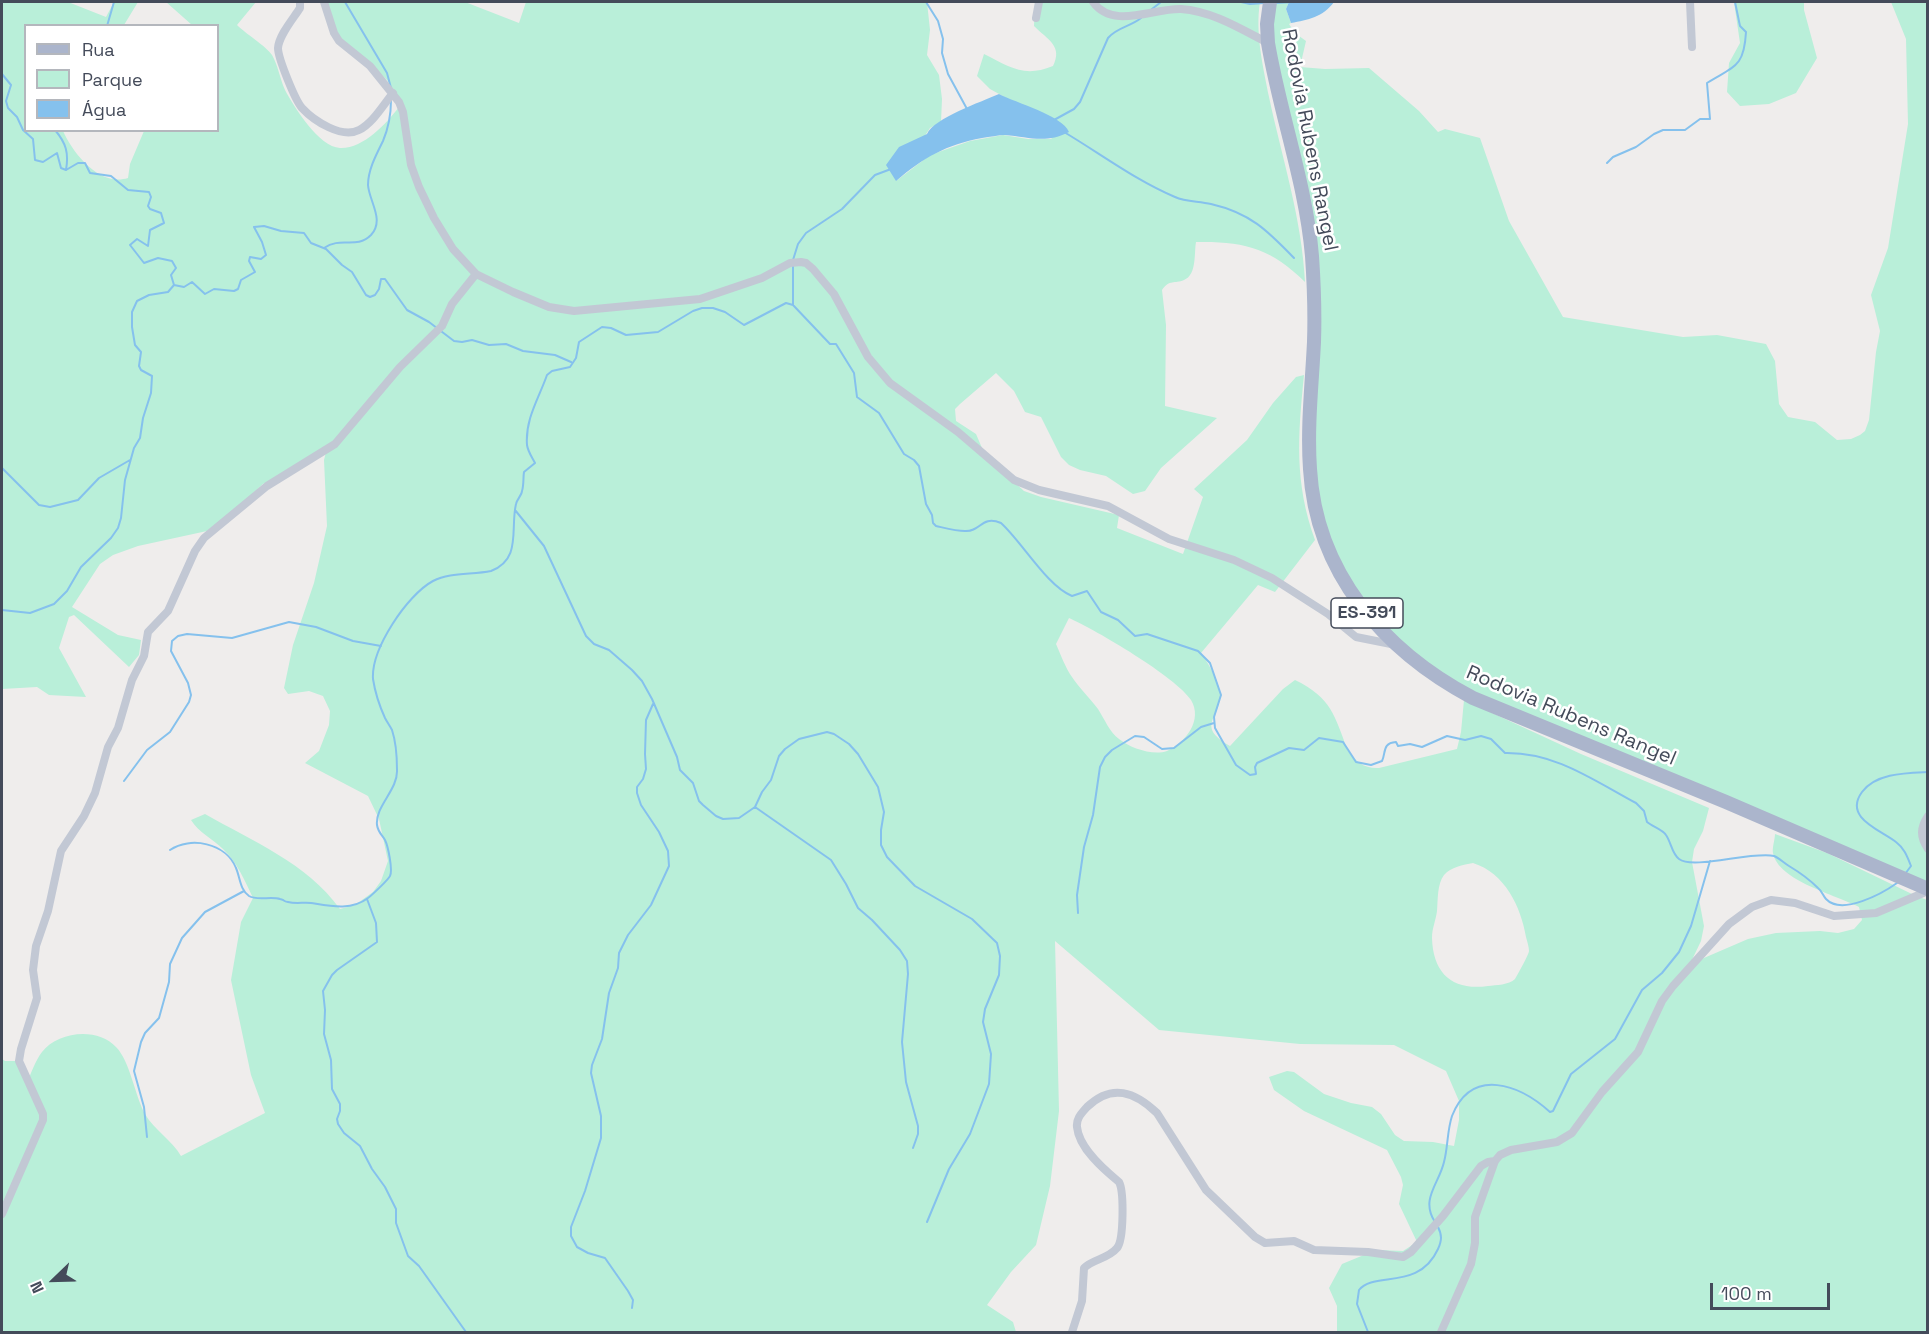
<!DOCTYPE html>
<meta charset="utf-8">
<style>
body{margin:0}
#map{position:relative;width:1929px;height:1334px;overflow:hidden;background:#efedec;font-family:"Space Grotesk",sans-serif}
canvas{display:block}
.frame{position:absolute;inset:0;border:3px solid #444b5a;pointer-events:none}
.legend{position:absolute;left:24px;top:24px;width:195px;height:108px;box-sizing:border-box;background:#fff;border:2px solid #b4b7bd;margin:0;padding:8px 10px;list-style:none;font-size:18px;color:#444b5a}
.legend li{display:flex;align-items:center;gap:12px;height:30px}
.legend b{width:30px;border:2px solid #b4b7bd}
.north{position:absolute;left:24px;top:1250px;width:60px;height:60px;-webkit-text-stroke:4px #fff;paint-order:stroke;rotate:247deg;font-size:16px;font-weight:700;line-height:24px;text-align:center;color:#444b5a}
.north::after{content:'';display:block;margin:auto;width:21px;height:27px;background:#444b5a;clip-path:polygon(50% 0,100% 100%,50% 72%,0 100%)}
.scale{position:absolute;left:1710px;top:1283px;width:120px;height:27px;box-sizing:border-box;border:3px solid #444b5a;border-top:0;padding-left:8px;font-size:18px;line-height:21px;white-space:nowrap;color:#444b5a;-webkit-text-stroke:4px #fff;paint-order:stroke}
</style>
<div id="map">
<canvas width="1929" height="1334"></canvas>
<div class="frame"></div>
<ul class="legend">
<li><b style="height:8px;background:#abb5cc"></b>Rua</li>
<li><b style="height:16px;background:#b9efd9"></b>Parque</li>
<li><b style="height:16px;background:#85c1ed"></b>Água</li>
</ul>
<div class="north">N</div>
<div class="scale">100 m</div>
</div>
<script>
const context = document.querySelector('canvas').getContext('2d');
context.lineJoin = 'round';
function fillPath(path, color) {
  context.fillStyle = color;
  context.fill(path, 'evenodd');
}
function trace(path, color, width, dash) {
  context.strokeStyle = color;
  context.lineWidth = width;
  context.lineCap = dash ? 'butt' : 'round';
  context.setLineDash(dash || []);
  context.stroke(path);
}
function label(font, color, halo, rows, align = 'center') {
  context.font = font + ' "Space Grotesk",sans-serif';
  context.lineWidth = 5;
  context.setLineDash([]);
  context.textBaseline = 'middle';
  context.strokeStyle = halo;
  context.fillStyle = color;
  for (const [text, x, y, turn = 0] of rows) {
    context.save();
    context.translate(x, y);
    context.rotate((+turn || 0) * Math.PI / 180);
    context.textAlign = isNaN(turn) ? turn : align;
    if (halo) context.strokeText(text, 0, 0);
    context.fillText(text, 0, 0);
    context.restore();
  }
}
fillPath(new Path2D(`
 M2,2H68L106,17L114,2H138L124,25L26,26V130L63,131C73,153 99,187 128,178L130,164L144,131L218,130V26L192,25L166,2H256L237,25C246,34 266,46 272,55C278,65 280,79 285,90C294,107 319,147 340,148C363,149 386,124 399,107L397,97L387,80L361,56L337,37L326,2H465L519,23L526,2H927L930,30L927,55L939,75L942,99L941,122L930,128L896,181L930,155L970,141L1003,135L1028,139H1052L1010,100L990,89L977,76L984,54C1010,67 1024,78 1053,66C1063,46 1048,40 1034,26L1035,2H1260C1255,33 1263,66 1269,97C1282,158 1302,219 1305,282C1271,248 1243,241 1196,242C1194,253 1197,275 1184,280C1174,284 1170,279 1162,290L1166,325L1165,406L1217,418L1161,468L1145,491L1133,494L1106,476L1080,470L1069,465L1061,457L1041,417L1025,412L1014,391L996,373L960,404L955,409L956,421L976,434L985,455L1024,491L1041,497L1119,515L1117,528L1183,554L1203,497L1194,489L1247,440L1273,403L1296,377L1304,375C1298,435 1294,482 1315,540L1275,592L1258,585L1201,653C1209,665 1218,679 1220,693C1222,718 1194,725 1230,746L1283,689L1295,680C1332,698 1334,715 1348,751C1356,762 1365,769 1379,768L1457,749L1461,732L1464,700L1581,754L1709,808L1703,831L1694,849L1692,862L1704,926L1701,941L1690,964L1748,939L1776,933L1820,931L1838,933L1854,929L1862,920L1859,907C1837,895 1778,881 1773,853C1772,848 1775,839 1775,834L1827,853L1912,894L1927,900V1332H1337V1306L1329,1288L1342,1264L1376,1250L1403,1251L1417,1242L1399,1204L1403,1185L1401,1177L1387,1150L1304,1111L1274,1090L1269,1077L1287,1071L1294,1072L1324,1094L1351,1103L1372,1107L1381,1114L1395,1135L1404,1141L1433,1142L1454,1146L1459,1120V1101L1446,1071L1394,1045L1300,1044L1159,1030L1055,941L1059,1111L1050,1186L1036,1245L1011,1272L987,1305L1013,1322L1016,1332H2V1059L5,1061H19L26,1085C31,1074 35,1061 42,1052C58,1031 98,1027 116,1047C130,1061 135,1096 145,1114C154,1130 172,1140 181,1156L265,1113L251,1075L231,980L241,922L253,898C245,881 237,862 223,849C212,838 199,833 191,820L205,814C252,841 307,863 340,909L355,905L373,892L381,881L388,861L379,819L368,796L305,763L319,751L329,725L330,711L323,696L309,691L288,694L284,688L293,645L314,583L327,526L324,460L326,452L263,484L238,507L207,531L138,546L113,555L100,564L72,607L118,635L141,640L139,655L129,667L74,615L69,617L59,648L86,697L49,695L37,687L2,689ZM1069,618C1096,630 1176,677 1191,700C1203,720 1186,742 1167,751C1153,756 1130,748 1119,739C1110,733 1104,718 1098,709C1090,698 1079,688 1072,677C1065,667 1061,655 1056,644ZM1473,863C1505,873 1521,907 1526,937C1527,941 1529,947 1529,951C1529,954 1517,976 1515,979C1509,985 1496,985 1488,986C1453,991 1433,974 1432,938C1432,928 1436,920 1437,911C1438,900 1437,884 1444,875C1451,867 1463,865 1473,863Z
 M1272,2H1289L1286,9L1291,23L1289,24L1295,33L1306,41L1300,67L1325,69L1369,68L1419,111L1438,132L1445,129L1480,138L1509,221L1563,317L1683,337L1717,335L1766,344L1775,361L1779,404L1788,417L1815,422L1837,440L1851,439L1860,435L1865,431L1869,420L1876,352L1880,331L1871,295L1888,248L1908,124L1906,39L1891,2H1927V887L1479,694L1451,680L1386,632L1336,562L1313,488L1318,315L1272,51Z
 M1734,2H1804V10L1817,58L1796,93L1769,104L1740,106L1727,92L1729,63L1740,43Z`), '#b9efd9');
fillPath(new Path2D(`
 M1289,2H1334C1323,17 1308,20 1291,23L1286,9Z
 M999,94C1016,103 1062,115 1069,132C1046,144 1029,137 1005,135C998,135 990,137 982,138C946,145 924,157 896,181L886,165L899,147L927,134C934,118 981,102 999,94Z`), '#85c1ed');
trace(new Path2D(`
 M345,2L387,73L391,88
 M926,2L938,21L943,39L942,53L948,74L967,109
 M1241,2L1250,4L1264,3
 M1276,3L1294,2
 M1152,9L1161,2
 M107,26L114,2
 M2,74L11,85L6,101L8,108L17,117L23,130L33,139L35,160L43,162L57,153L61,168L66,170
 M1054,120L1074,109L1080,102L1108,38C1117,27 1130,27 1141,18
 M55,130C66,143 69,153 66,170
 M1064,132C1101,154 1135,180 1175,197C1186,202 1199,201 1211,204C1250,213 1267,230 1294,258
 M1607,163L1613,157L1636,147L1654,134L1663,130H1685L1700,119H1710L1707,83C1734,66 1744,68 1746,32L1740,26L1735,2
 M66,170L78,163H85L90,173L111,176L128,190L149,192L151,197L148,206L150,209L161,213L164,223L150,230L148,246L137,239L130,245L144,263L158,258L172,261L176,268L171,275L174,285
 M324,248C341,236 356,250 371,235C385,220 369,201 368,185C368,170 376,155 383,141C388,129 391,114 391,100
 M793,260L798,244L806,233L842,209L875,175L891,169
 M174,285L184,287L192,282L205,294L214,289L234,291L238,289L241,280L255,272L249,261L250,257L261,259L266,255L262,242L254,227L264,226L281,231L304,233L311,243L326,249L342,265L352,272L366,295L370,297L375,295L379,289L381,279H385L407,310L429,322L454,341L462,342L472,340L489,345L506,344L523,351L555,355L571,362
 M793,305V266
 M2,468L39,505L50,507L78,500L99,478L130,460
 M515,510L544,546L586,636L594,644L609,650L632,670L642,681L652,699L677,757L680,770L693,783L699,801L703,805L716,816L723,819L739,818L755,807L762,792L771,780L779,756L785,749L799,739L827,732L834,734L849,744L858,754L878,787L884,812L881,830V845L887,857L915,886L972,919L997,943L1000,956L999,975L985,1009L983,1022L991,1054L989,1084L970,1134L949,1169L927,1222
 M2,610L30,613L54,604L67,591L81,567L111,538L118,528L121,518L125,480L134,448L140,438L143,418L151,393L152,376L141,370L139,366L141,352L135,345L132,327V312L137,301L149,295L168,292L174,285
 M124,781L147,750L170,732L189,702L191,695L188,683L171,651L172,641L178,636L187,634L232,638L289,622L316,627L353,641L381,646
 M755,807L831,860L846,884L858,908L872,920L900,950L907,961L908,974L902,1042L906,1082L918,1126V1134L913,1148
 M170,850C190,836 226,843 236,868C240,877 240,890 249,896C257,901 271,896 280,899C287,901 282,901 288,902C296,904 304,902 311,903C330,906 351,911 368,898C371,896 389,879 390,876C393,870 388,846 385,840C382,835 378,832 377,825C375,806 398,790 397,770C397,758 396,742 392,730C390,726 387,722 385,718C380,707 375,692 373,679C371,649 407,595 433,581C450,572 472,575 491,571C522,559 510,529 516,504C517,499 522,495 522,491C524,485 523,478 524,472L535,463C532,457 528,452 527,445C525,419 539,398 547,375L552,371L570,367L576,358L579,342L602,327L611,328L626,335L658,332L693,311L702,308H713L725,312L744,325L786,303L793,305L830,344H836L854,373L857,397L879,413L904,454L914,460L919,466L926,504L932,515L933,523L936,526C945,528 956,531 965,531C981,532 981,515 1001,523C1022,542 1047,586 1072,596L1087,591L1101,612L1118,620L1135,636L1147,634L1198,651L1210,663L1221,695L1214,717L1215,728L1236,765L1250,775L1256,774L1255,767L1257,763L1289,748L1304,750L1319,738L1343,742L1356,762L1371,765L1382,761C1386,753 1382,743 1396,742L1398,746L1410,744L1422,747L1447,736L1465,740L1481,736L1491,739L1505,753C1555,752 1593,780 1636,803L1644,811L1647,822C1653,827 1662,829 1666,835C1671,842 1672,854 1679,859C1693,870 1752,851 1774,856C1779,858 1784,863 1789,866C1799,872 1810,880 1818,888C1822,891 1823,896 1826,899C1842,916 1883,893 1897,883
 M1905,874L1911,866C1907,856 1904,848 1896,842C1881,830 1843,818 1862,792C1876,773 1906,773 1928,772
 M367,899L376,923L377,942L337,970L332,975L323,991L325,1010L324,1034L331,1060L332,1089L340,1104V1111L337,1119L338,1124L344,1133L360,1146L372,1169L385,1187L396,1209V1223L408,1256L419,1266L466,1332
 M1078,913L1077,895L1084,847L1093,815L1100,767L1105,757L1112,750L1135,736L1144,737L1162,749L1174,748L1201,727L1214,723
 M147,1137L144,1107L134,1071L141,1042L145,1033L159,1018L169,982L170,964L182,938L205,912L244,891
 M1435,1222C1420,1199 1439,1184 1444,1162C1448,1147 1447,1131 1452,1116C1472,1066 1520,1085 1550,1112L1553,1111L1571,1074L1615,1039L1642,990L1662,973L1679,952L1691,926L1710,861
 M632,1308L633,1300L628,1291L605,1258L588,1253L577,1247L571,1236V1227L585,1191L601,1138V1116L591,1073L592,1065L602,1039L609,993L618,968L619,953L628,935L651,905L669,866L668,851L659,832L641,805L637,793V787L643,779L646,769L645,754L646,720L653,704
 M1368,1332L1357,1304L1359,1290C1374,1271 1419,1291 1438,1249C1442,1240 1442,1235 1438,1227`), '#85c1ed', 2);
trace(new Path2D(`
 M300,2V8C293,19 279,35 278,48C278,58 295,100 302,108C314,121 342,139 359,130C373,123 383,105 393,93
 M324,2L334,33L339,41L370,66L399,102L403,112L411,165L419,187L434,218L453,249L476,274L513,292L549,307L574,311L700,299L762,278L790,263L801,262L806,263L813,269L834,294L868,357L890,383L958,432L1014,480L1039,490L1108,506L1169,539L1234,560L1272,578L1328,614L1356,637L1396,645
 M1093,2C1113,30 1153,8 1181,9C1212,11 1241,29 1268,43
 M1690,2L1692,47
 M1036,18L1039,2
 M1928,816C1920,828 1920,837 1928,849
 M2,1214L43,1120V1114L19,1061L21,1049L37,998L33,970L36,946L48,911L61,851L84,816L95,793L108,747L118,728L132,680L144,656L148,632L168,611L195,551L204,538L267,486L335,444L400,367L442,326L452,304L476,274
 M1072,1332L1082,1301L1084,1268C1093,1259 1108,1259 1117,1248C1124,1240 1124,1191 1119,1182C1103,1169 1079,1148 1077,1127C1076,1118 1082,1113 1087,1107C1112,1083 1135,1092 1157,1113L1206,1190L1255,1237L1265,1243L1294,1241L1314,1250L1368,1252L1403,1257L1411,1252L1443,1216L1481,1166L1488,1162L1495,1161
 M1441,1332L1471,1264L1475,1243V1217L1495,1161L1500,1155L1511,1150L1557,1142L1572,1133L1602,1092L1638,1052L1662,1001L1673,986L1729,924L1752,907L1771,900L1795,903L1834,916L1876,913L1928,891`), '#c2c8d4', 8);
trace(new Path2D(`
 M1270,2L1267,24L1268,43C1280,114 1306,184 1312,256C1314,285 1315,313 1314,342C1312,384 1307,426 1310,469C1316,573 1384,651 1473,698L1726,802L1928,889`), '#abb5cc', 14);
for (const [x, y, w] of [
 [1367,613,72]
]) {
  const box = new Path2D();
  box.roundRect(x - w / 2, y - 15, w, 30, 4.5);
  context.fillStyle = '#fff';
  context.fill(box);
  trace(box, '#444b5a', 1.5);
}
label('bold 18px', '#444b5a', null, [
 ["ES-391",1367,613]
]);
label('20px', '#444b5a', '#fff', [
 ["Rodovia Rubens Rangel",1309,140,79],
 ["Rodovia Rubens Rangel",1571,716,23]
]);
</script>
